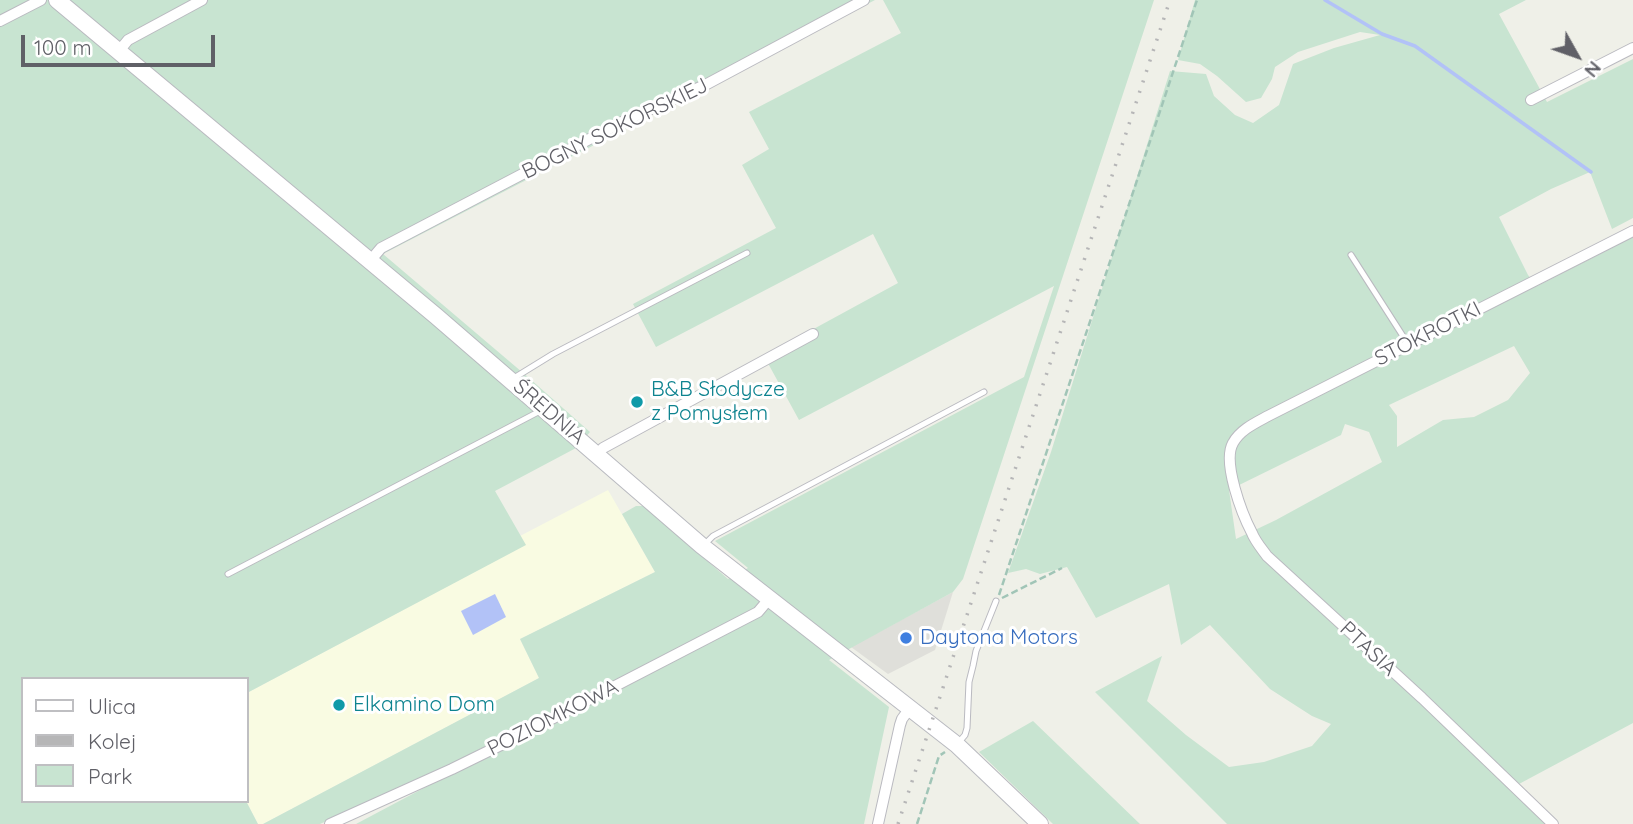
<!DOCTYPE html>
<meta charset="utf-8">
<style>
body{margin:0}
#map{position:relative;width:1633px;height:824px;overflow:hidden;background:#eff0e8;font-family:Quicksand,sans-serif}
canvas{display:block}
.legend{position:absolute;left:21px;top:677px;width:228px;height:126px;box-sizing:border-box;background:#fff;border:2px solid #bfbfc2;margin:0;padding:9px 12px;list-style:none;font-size:21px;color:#606067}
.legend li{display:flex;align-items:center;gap:14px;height:35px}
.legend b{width:35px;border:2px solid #bfbfc2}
.north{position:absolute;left:1542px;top:21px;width:70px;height:70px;-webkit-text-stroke:5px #fff;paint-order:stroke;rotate:130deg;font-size:19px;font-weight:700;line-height:28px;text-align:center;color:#606067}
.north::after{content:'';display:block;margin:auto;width:24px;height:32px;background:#606067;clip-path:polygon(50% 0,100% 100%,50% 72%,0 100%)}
.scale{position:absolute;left:21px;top:35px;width:194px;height:32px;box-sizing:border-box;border:4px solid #606067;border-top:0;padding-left:9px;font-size:21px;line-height:24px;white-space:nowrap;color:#606067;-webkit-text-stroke:5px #fff;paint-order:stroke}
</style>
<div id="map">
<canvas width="1633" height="824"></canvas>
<ul class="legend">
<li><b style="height:9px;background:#fff"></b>Ulica</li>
<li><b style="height:9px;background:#b6b6b7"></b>Kolej</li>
<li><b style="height:19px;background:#c8e4d1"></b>Park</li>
</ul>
<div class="north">N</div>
<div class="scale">100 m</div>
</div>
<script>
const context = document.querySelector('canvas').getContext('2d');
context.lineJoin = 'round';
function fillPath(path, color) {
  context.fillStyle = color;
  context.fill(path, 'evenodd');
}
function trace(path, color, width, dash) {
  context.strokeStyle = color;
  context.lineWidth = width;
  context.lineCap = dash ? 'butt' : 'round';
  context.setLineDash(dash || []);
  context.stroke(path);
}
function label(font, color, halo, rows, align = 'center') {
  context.font = font + ' Quicksand,sans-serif';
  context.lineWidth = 6;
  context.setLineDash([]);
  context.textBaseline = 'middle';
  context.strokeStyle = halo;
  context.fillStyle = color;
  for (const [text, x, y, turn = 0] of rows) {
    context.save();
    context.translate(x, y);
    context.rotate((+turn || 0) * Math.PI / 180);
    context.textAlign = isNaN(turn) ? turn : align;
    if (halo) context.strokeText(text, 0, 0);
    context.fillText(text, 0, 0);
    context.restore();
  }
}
fillPath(new Path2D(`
 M608,490L655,572L520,639L539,678L263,824H258L246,801L247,693L525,545L520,536Z`), '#f9fbe2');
fillPath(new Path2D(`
 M953,592L935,650L888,674L851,647Z`), '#dfdfda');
fillPath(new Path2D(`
 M0,0H875L383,254L529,378L590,432L576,448L495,491L526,545L247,693V679H23V801H246L258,824H0Z
 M883,0H1154L963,579L953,592L829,660L889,707L864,824H356L454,772L617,679L451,764L320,824H263L539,678L520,639L655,572L622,514L636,506H644L728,579L748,568L715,541L1024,377L1054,286L799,420L764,356L898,283L873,234L656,347L633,304L776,228L742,165L769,149L749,112L901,33Z
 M1195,0H1526L1499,14L1547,102L1633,59V218L1612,229L1590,172L1551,189L1499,217L1528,275L1537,286L1633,237V723L1519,784L1546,824H1227L1095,692L1162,656L1147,701L1186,735L1229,767L1264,762L1312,746L1331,724L1312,716L1270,689L1210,625L1181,645L1169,584L1096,618L1067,567L1040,574L1026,569L1008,573L1051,452L1170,71L1206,74L1214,96L1235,115L1253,123L1279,105L1293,64L1334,48L1380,35L1360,32L1298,52L1275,67L1272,79L1261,98L1246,102L1217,76L1200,64L1178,60ZM1514,346L1530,373L1508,400L1474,417L1443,420L1397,447V416L1389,405ZM1345,424L1369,432L1382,462L1276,520L1236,539L1229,490L1341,435Z
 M1033,721L1140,824H1053L979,752Z`), '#c8e4d1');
fillPath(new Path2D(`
 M495,594L506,617L473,635L461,611Z`), '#b2c2f7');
trace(new Path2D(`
 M1325,0L1382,34L1415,46L1591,172`), '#b2c2f7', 3.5);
const lane = new Path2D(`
 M1351,255L1408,344
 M514,378L553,354L747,253
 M705,544L713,536L984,392
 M228,574L542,410
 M959,742L965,735L967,728L969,682L973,666L976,651L996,601`);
const street = new Path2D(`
 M0,21L41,0
 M119,51L128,40L202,0
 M1531,100L1633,48
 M370,261L381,248L622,122L707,84L864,0
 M597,454L603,448L813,334
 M330,824L452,769L507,742L758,612L769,599
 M878,824L900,725L902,719L910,708
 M1553,824L1422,698L1267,556C1262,549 1255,541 1252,533C1242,514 1222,462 1233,443C1240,430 1255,423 1268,416L1633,231`);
const secondary = new Path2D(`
 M57,0L436,316L702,546L957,745L1040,824`);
trace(lane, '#babac0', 7);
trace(street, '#babac0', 12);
trace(secondary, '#b9bac0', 18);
trace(new Path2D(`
 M999,595L1197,0
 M1002,598L1062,568
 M917,824L939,756L945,752`), '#a1c5b7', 2.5, [7, 3.5]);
trace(lane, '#fff', 5);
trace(street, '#fff', 10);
trace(secondary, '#fff', 16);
trace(new Path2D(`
 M898,824L1170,0`), '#b6b6b7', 3.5, [2, 9]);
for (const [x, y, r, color] of [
 [637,402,7,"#0f9aa8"],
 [906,638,7,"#3f7fe0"],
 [339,705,7,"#0f9aa8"]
]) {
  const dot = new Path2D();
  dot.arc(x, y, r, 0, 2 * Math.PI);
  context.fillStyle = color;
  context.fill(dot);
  trace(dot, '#fff', 2.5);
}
label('21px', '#606067', '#fff', [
 ["BOGNY SOKORSKIEJ",615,129,-26],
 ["STOKROTKI",1428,334,-27],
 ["ŚREDNIA",549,412,41],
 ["PTASIA",1368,649,43],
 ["POZIOMKOWA",553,718,-27]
]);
label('21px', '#0d838f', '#fff', [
 ["B&B Słodycze",651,390],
 ["z Pomysłem",651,414],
 ["Elkamino Dom",353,705]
], 'left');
label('21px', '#366cbe', '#fff', [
 ["Daytona Motors",920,638]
], 'left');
</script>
